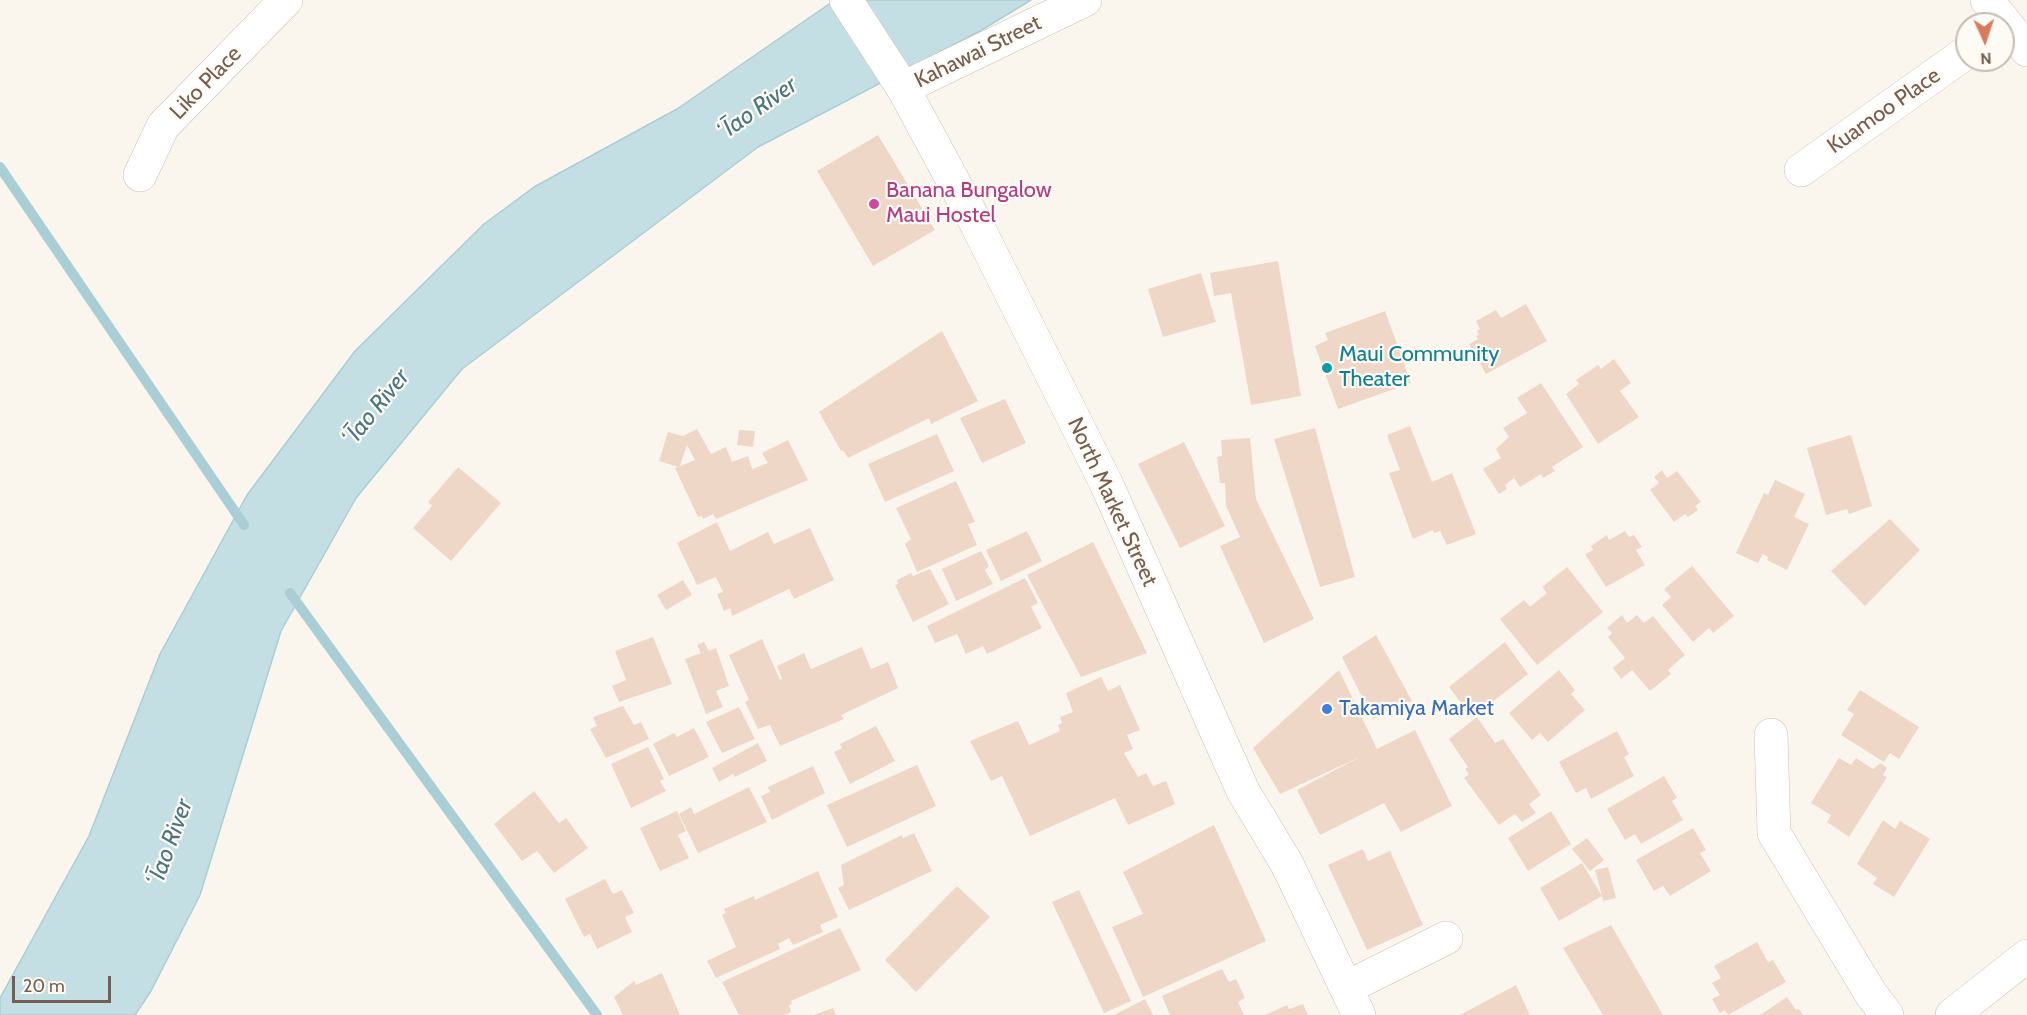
<!DOCTYPE html>
<meta charset="utf-8">
<style>
body{margin:0}
#map{position:relative;width:2027px;height:1015px;overflow:hidden;background:#fbf6ed;font-family:Cabin,sans-serif}
canvas{display:block}
.north{position:absolute;left:1955px;top:12px;width:60px;height:60px;box-sizing:border-box;background:#fefaf4;border:2px solid #c7bcb3;border-radius:50%;rotate:177deg;font-size:16px;font-weight:700;line-height:24px;text-align:center;color:#755e51}
.north::after{content:'';display:block;margin:auto;width:21px;height:27px;background:#d87a60;clip-path:polygon(50% 0,100% 100%,50% 72%,0 100%)}
.scale{position:absolute;left:12px;top:976px;width:99px;height:27px;box-sizing:border-box;border:3px solid #755e51;border-top:0;padding-left:8px;font-size:18px;line-height:21px;white-space:nowrap;color:#755e51;-webkit-text-stroke:4px #fefaf4;paint-order:stroke}
</style>
<div id="map">
<canvas width="2027" height="1015"></canvas>
<div class="north">N</div>
<div class="scale">20 m</div>
</div>
<script>
const context = document.querySelector('canvas').getContext('2d');
context.lineJoin = 'round';
function fillPath(path, color) {
  context.fillStyle = color;
  context.fill(path, 'evenodd');
}
function trace(path, color, width, dash) {
  context.strokeStyle = color;
  context.lineWidth = width;
  context.lineCap = dash ? 'butt' : 'round';
  context.setLineDash(dash || []);
  context.stroke(path);
}
function label(font, color, halo, rows, align = 'center') {
  context.font = font + ' Cabin,sans-serif';
  context.lineWidth = 4.5;
  context.setLineDash([]);
  context.textBaseline = 'middle';
  context.strokeStyle = halo;
  context.fillStyle = color;
  for (const [text, x, y, turn = 0] of rows) {
    context.save();
    context.translate(x, y);
    context.rotate((+turn || 0) * Math.PI / 180);
    context.textAlign = isNaN(turn) ? turn : align;
    if (halo) context.strokeText(text, 0, 0);
    context.fillText(text, 0, 0);
    context.restore();
  }
}
const water = new Path2D(`
 M835,0H1031L980,31L758,147L462,369L356,498L281,631L200,895L151,991L135,1015H0V998L89,836L160,654L247,495L355,351L484,224L534,187L677,109Z`);
fillPath(water, '#c3dfe4');
trace(water, '#aaced5', 1.5);
trace(new Path2D(`
 M0,167L244,525
 M290,593L597,1015`), '#aaced5', 10);
fillPath(new Path2D(`
 M878,135L935,230L873,266L817,171Z
 M1278,261L1301,396L1251,405L1231,293L1214,296L1210,273Z
 M1201,273L1216,322L1163,337L1148,289Z
 M1526,304L1547,341L1486,374L1469,344L1478,339L1476,336L1479,335L1477,331L1480,329L1476,321L1496,310L1501,318Z
 M1385,311L1411,383L1338,409L1315,346L1328,340L1325,333Z
 M942,331L978,401L931,424L929,418L848,458L843,450L841,451L819,412Z
 M1614,359L1631,383L1620,391L1639,417L1598,444L1566,394L1579,384L1576,380L1598,365L1601,369Z
 M1541,383L1583,447L1552,467L1555,471L1543,478L1541,474L1520,487L1514,478L1505,485L1507,489L1499,494L1483,469L1501,458L1496,449L1509,437L1503,428L1527,413L1517,398Z
 M1005,399L1026,443L982,463L960,418Z
 M1410,426L1432,482L1452,473L1476,534L1447,545L1440,531L1434,533L1433,530L1413,539L1389,473L1400,470L1387,435Z
 M1315,428L1355,577L1320,587L1274,439Z
 M697,429L711,454L726,447L732,462L748,456L752,469L768,463L762,453L788,440L808,480L716,519L713,514L703,519L702,516L698,517L675,468L678,467L659,461L668,432L683,436ZM687,445L695,460L680,466Z
 M739,430L755,431L753,447L737,445Z
 M937,434L954,471L885,502L868,464Z
 M1851,435L1872,506L1849,514L1847,509L1826,515L1807,448Z
 M1250,438L1256,499L1314,619L1264,643L1220,546L1240,537L1226,506L1225,483H1220L1217,457L1222,456L1221,440Z
 M1184,442L1225,526L1180,548L1138,464Z
 M458,467L501,503L451,561L413,528L432,506L428,502Z
 M1662,470L1667,478L1677,471L1701,502L1695,506L1698,510L1688,517L1685,514L1674,522L1650,490L1659,483L1654,477Z
 M1775,480L1805,494L1794,517L1809,524L1787,570L1767,560L1768,557L1763,554L1758,563L1736,553L1764,493L1768,495Z
 M956,481L975,522L968,524L977,545L917,572L905,544L911,539L896,508Z
 M1890,519L1920,550L1865,606L1831,571Z
 M717,522L730,551L768,532L774,544L810,528L834,580L794,599L789,589L732,616L730,608L724,611L717,594L723,592L716,577L697,585L677,543Z
 M1027,531L1042,561L1001,581L986,550Z
 M1625,531L1629,537L1634,535L1642,547L1636,550L1645,565L1606,587L1585,554L1593,550L1591,546L1607,535L1609,540Z
 M1093,542L1147,653L1081,677L1027,575Z
 M981,551L989,566L985,570L993,584L956,601L942,569Z
 M1692,566L1734,616L1713,633L1709,628L1693,642L1662,605L1671,597L1664,589Z
 M1567,567L1603,612L1537,665L1500,619L1524,600L1530,607L1547,593L1542,587Z
 M930,569L949,604L913,622L895,585L898,584L897,580L911,573L913,576Z
 M1025,578L1038,603L1031,607L1042,628L987,654L983,646L966,654L957,634L935,643L927,626Z
 M683,580L692,595L666,610L657,595Z
 M1622,615L1627,623L1637,615L1644,623L1653,616L1685,655L1668,670L1671,674L1650,691L1632,670L1621,679L1613,668L1625,658L1608,637L1612,633L1607,628Z
 M1376,635L1412,701L1373,719L1342,657Z
 M653,637L672,684L619,702L612,686L626,680L615,651Z
 M762,639L780,680L782,678L777,666L804,653L811,669L862,647L871,669L888,662L898,688L841,715L844,719L780,746L770,725L758,729L745,702L749,700L729,655Z
 M704,642L709,651L716,648L729,686L716,691L723,707L706,714L685,659L701,653L697,645Z
 M1505,642L1528,674L1472,718L1449,687Z
 M1339,670L1377,749L1415,730L1452,806L1401,832L1384,803L1320,835L1297,790L1360,757L1280,794L1253,748Z
 M1559,670L1575,690L1571,694L1585,710L1548,742L1540,733L1532,740L1509,713Z
 M1101,677L1108,691L1120,685L1140,730L1127,735L1133,749L1124,753L1138,777L1146,773L1153,786L1166,781L1175,804L1128,825L1115,798L1030,836L1002,776L991,781L970,741L1018,721L1029,745L1060,731L1058,725L1062,723L1060,717L1073,712L1066,693Z
 M1860,690L1919,727L1899,759L1890,753L1884,762L1841,735L1854,714L1847,710Z
 M623,706L634,725L641,722L649,739L606,758L590,729L597,726L593,717Z
 M739,707L755,739L722,753L706,722Z
 M1477,717L1495,743L1503,739L1541,795L1529,804L1536,813L1522,822L1515,814L1499,825L1464,778L1469,774L1465,769L1468,767L1449,739Z
 M876,726L895,761L850,784L834,752L842,748L840,744Z
 M694,728L709,757L669,776L653,744L674,733L677,737Z
 M1617,731L1629,754L1624,757L1634,776L1591,799L1586,788L1576,793L1559,762Z
 M758,743L767,761L735,777L733,774L719,782L712,768Z
 M648,747L664,779L660,781L666,791L631,808L611,764Z
 M1839,758L1851,765L1856,758L1873,769L1881,763L1887,768L1883,775L1887,777L1849,837L1827,822L1831,815L1811,803Z
 M917,765L936,806L847,847L827,805Z
 M813,766L825,793L772,820L761,796L770,792L768,787Z
 M1664,776L1677,798L1672,801L1683,820L1641,844L1635,834L1625,840L1607,809Z
 M749,787L767,822L698,853L679,814L691,807L694,814Z
 M534,791L559,823L566,818L588,848L554,873L537,851L522,861L494,824Z
 M677,811L686,831L678,835L689,858L660,871L640,828Z
 M1551,811L1571,844L1528,871L1508,838Z
 M1883,820L1895,829L1900,821L1930,839L1894,897L1873,884L1877,878L1857,864Z
 M1214,825L1266,941L1143,997L1112,927L1143,914L1123,872Z
 M1693,828L1706,850L1700,853L1711,871L1670,896L1663,886L1654,891L1636,860Z
 M914,833L932,871L849,910L838,888L844,885L841,865L902,835L903,838Z
 M1587,838L1604,860L1590,871L1572,849Z
 M1363,849L1368,861L1390,851L1423,925L1367,950L1328,865Z
 M1582,863L1602,896L1595,870L1608,867L1616,898L1603,901L1602,896L1559,921L1540,888Z
 M818,871L838,917L820,925L823,932L793,945L789,938L778,944L780,949L716,978L707,961L736,947L722,915L726,913L724,909L754,896L755,900Z
 M605,879L613,894L622,890L634,913L625,917L632,932L597,949L590,934L584,937L565,899Z
 M957,886L990,917L916,992L885,960Z
 M1079,890L1131,1001L1104,1013L1052,902Z
 M1611,925L1663,1015H1603L1563,948Z
 M840,928L861,970L791,1001L792,1004L789,1005L791,1012L784,1015H739L722,982Z
 M1757,942L1768,962L1773,960L1786,982L1728,1015L1725,1010L1720,1013L1712,999L1720,995L1712,983L1721,978L1714,966Z
 M1222,969L1229,982L1236,979L1245,998L1238,1002L1244,1015H1170L1162,996Z
 M662,973L680,1015H623L614,997L634,981L636,985Z
 M1516,985L1530,1015H1460Z
 M1787,997L1796,1010L1799,1009L1803,1015H1760Z
 M1145,999L1153,1015H1114Z
 M1303,1004L1308,1015H1265L1287,1005L1289,1009Z
 M833,1008L836,1015H814Z`), '#eed7c7');
const minor = new Path2D(`
 M846,0L903,88L977,225L1106,483L1243,791L1287,864L1359,1015
 M1987,0L2027,50
 M903,88L1085,0
 M1801,170L1967,52
 M140,175L163,126L286,0
 M1771,735L1774,833L1871,994L1887,1015
 M1346,988L1446,938
 M1952,1015L2027,956`);
trace(minor, '#cdbeb3', 34);
trace(minor, '#fff', 33);
for (const [x, y, r, color] of [
 [874,204,6,"#d1479c"],
 [1327,368,6,"#0f9aa8"],
 [1327,709,6,"#3f7fe0"]
]) {
  const dot = new Path2D();
  dot.arc(x, y, r, 0, 2 * Math.PI);
  context.fillStyle = color;
  context.fill(dot);
  trace(dot, '#fefaf4', 2);
}
label('22px', '#755e51', '#fefaf4', [
 ["Kahawai Street",978,52,-26],
 ["Liko Place",206,83,-46],
 ["Kuamoo Place",1884,111,-35],
 ["North Market Street",1112,502,65]
]);
label('22px', '#b23c85', '#fefaf4', [
 ["Banana Bungalow",886,191],
 ["Maui Hostel",886,216]
], 'left');
label('22px', '#0d838f', '#fefaf4', [
 ["Maui Community",1339,355],
 ["Theater",1339,380]
], 'left');
label('22px', '#366cbe', '#fefaf4', [
 ["Takamiya Market",1339,709]
], 'left');
label('italic 24px', '#49767f', '#fefaf4', [
 ["ʻĪao River",757,109,-35],
 ["ʻĪao River",376,408,-51],
 ["ʻĪao River",170,843,-70]
]);
</script>
